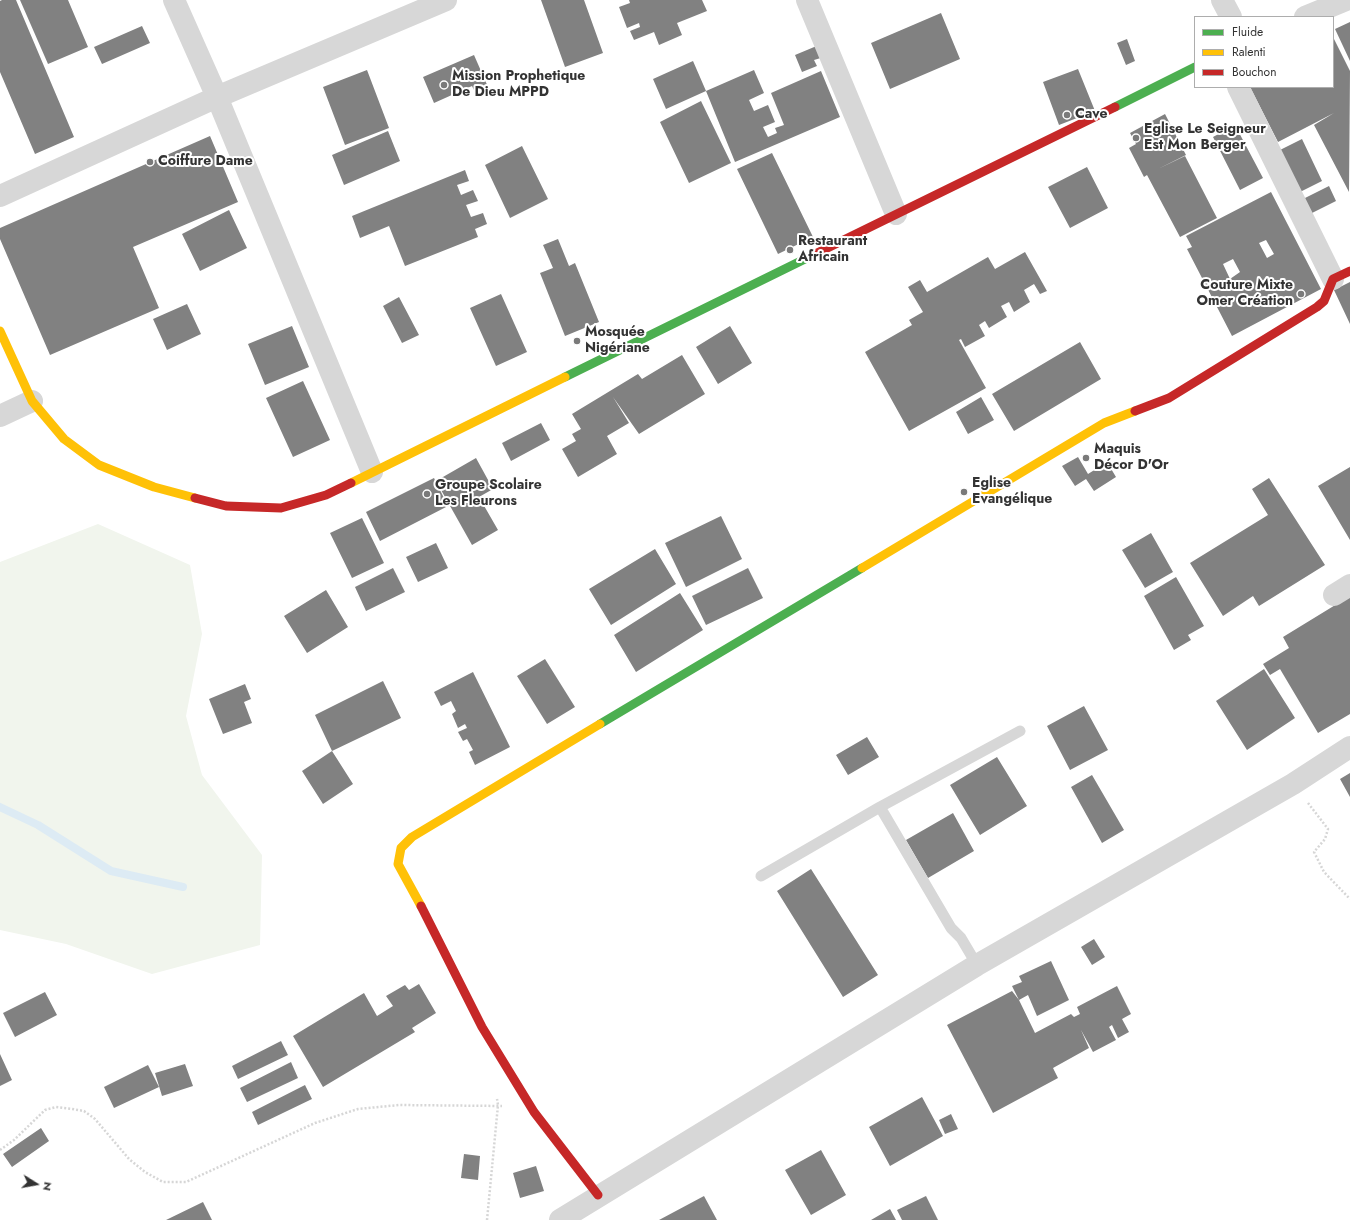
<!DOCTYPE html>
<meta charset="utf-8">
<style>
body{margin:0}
#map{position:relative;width:1350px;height:1220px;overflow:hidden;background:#fff;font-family:Jost,sans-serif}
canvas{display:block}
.legend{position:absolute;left:1194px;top:16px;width:140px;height:72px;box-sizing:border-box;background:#fff;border:1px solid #adadad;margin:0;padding:5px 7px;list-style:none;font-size:12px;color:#333}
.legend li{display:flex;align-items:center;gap:8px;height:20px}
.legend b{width:20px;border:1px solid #adadad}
.north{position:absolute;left:16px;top:1164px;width:40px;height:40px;-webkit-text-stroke:3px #fff;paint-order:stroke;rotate:101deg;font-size:11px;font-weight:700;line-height:16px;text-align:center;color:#333}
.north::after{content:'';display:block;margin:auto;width:14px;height:18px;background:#333;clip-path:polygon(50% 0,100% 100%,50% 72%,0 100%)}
</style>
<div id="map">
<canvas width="1350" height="1220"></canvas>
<ul class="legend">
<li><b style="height:5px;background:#4caf50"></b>Fluide</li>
<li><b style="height:5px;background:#ffc107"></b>Ralenti</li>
<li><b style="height:5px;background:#c62828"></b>Bouchon</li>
</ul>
<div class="north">N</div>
</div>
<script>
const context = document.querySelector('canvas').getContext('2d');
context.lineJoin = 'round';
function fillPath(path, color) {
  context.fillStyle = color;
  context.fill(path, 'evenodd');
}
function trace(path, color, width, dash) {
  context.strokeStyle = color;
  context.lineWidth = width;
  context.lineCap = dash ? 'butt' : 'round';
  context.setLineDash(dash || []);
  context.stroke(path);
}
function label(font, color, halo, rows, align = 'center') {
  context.font = font + ' Jost,sans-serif';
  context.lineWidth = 4;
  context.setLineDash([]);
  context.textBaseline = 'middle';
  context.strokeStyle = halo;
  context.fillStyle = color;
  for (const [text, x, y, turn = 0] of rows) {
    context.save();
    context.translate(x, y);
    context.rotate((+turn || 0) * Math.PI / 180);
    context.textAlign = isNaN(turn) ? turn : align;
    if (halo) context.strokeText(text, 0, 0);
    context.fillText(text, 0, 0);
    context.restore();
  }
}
fillPath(new Path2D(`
 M98,524L190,565L202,634L186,716L202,775L262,855L260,945L152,974L66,944L0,930V562Z`), '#f1f5ed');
trace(new Path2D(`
 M0,807L38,825L111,871L183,887`), '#ddebf4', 8);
fillPath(new Path2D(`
 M2,0H16L74,137L35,154L0,72V1Z
 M20,0H68L88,47L48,64Z
 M541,0H584L603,53L565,67Z
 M629,0H702L707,11L677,23L682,35L659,45L654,32L634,40L630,31L640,27L639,23L627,28L619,7L630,3Z
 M941,13L960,59L890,89L871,43Z
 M1350,22V61L1335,29Z
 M142,26L150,43L102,64L94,47Z
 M1333,37L1350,71L1349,192L1314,125L1334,113L1278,142L1250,87H1333Z
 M1127,39L1135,61L1126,65L1117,43Z
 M819,45L824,57L814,60L817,66L802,72L795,55Z
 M474,55L488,87L475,92L472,86L434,103L423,77Z
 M693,61L706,91L666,109L653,79Z
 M1078,69L1095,111L1059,125L1043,82Z
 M367,70L389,128L345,145L323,87Z
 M754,70L764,93L749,100L754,111L768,105L775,122L763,127L768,137L777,133L775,128L784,125L771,93L821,71L840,117L735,162L706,91Z
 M701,101L731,163L689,183L660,122Z
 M1165,114L1186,155L1158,169L1185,156L1217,218L1180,237L1147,175L1144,177L1129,148L1136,144L1130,133Z
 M1235,125L1263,178L1240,190L1213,137Z
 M388,131L400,161L344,185L332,155Z
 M210,136L238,202L133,247L159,308L50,355L0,239V228Z
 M1302,139L1322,181L1300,192L1280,150Z
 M522,146L548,199L510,218L485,165Z
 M772,153L813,237L778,254L737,169Z
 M1087,167L1108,208L1070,228L1048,187Z
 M465,170L469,181L457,185L461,195L473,190L478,201L466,205L471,217L483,213L487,224L475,229L478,237L405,266L389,226L360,238L352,216Z
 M1329,186L1336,201L1310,214L1303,199Z
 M1271,192L1321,289L1232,336L1187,249L1192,247L1186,236ZM1266,240L1274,254L1267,258L1259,243ZM1233,259L1240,272L1230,279L1223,264Z
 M229,210L247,248L200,271L182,234Z
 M558,239L569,266L575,263L599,322L565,336L540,273L553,268L543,245Z
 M1025,252L1047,291L1040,294L1034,284L1024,290L1030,302L1014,312L1009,302L1001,306L1007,317L989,328L985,321L979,325L985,336L965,347L961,339L959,340L986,388L909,431L865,352L912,325L909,320L923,312L908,287L920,280L927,292L988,257L995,269Z
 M1350,282V324L1334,290Z
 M501,294L527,352L496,366L470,308Z
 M399,297L419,335L402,343L383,306Z
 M187,304L201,334L167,350L153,319Z
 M292,326L309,367L265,385L248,344Z
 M730,326L752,363L718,384L696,347Z
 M1080,342L1101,379L1014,431L992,394Z
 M682,355L705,394L639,434L613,397L629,423L607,436L617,454L578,477L562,449L576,441L572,434L581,429L572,414L638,374L642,379Z
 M303,381L330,440L293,457L266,398Z
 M981,397L994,420L968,434L956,412Z
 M541,423L550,440L511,461L502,443Z
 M1078,457L1088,474L1107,462L1116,477L1094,491L1086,479L1075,486L1062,466Z
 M476,458L493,489L479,497L498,530L472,545L436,481Z
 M1350,467V540L1318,486Z
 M434,478L448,506L380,541L366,512Z
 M1269,478L1325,565L1259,606L1253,596L1223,616L1190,563L1268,515L1252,489Z
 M721,516L742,559L686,587L665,543Z
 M362,518L384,563L352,578L330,533Z
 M1151,533L1173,572L1145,588L1122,550Z
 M436,543L448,568L418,582L406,557Z
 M655,549L676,584L611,625L589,589Z
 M393,568L405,592L366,611L355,587Z
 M748,568L763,598L706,625L692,596Z
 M1176,577L1204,626L1188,635L1191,640L1174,650L1144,596Z
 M326,590L348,627L307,653L284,616Z
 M680,593L703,630L636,672L614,635Z
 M1350,596V714L1318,733L1280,669L1270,675L1263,664L1289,648L1283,637Z
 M545,659L575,707L547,724L517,676Z
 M1264,669L1295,718L1247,750L1216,701Z
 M473,672L510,747L475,765L469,752L473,750L467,739L463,741L458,732L467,728L465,724L458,728L452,714L456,711L451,701L441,706L434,692Z
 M383,681L401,718L332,751L315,715Z
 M245,684L251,699L244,702L252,723L223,734L209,699Z
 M1084,706L1108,750L1070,770L1047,726Z
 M867,737L879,757L848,775L836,755Z
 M332,751L353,784L323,804L302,771Z
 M997,757L1027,806L980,835L950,785Z
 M1350,773V797L1340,779Z
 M1092,775L1124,830L1102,843L1071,787Z
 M953,813L974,851L928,878L906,840Z
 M811,869L878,975L843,997L777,891Z
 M1094,939L1105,957L1092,965L1081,947Z
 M1051,961L1069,1000L1037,1016L1028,995L1019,1000L1012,986L1022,982L1019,976Z
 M419,984L436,1013L412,1028L415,1032L323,1087L293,1036L364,993L377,1016L393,1006L386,996L405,985L409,990Z
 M1117,986L1131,1014L1122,1019L1129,1032L1118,1038L1112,1025L1109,1027L1116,1040L1093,1052L1081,1030L1089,1048L1053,1068L1058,1078L993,1113L947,1025L1012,991L1019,1000L1035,1033L1071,1014L1074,1017L1080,1014L1077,1007Z
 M45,992L57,1015L15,1037L3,1013Z
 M281,1041L288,1055L238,1079L232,1066Z
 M0,1054L12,1080L0,1086Z
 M291,1062L298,1078L247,1102L240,1088Z
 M185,1064L193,1086L162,1096L155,1073Z
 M148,1065L159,1087L114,1108L104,1087Z
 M305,1085L312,1099L258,1125L252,1112Z
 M922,1097L943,1136L890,1166L869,1127Z
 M951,1114L958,1129L945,1134L939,1120Z
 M41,1128L49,1141L12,1167L3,1154Z
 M821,1150L846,1195L811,1215L785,1170Z
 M464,1154L480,1156L478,1180L461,1178Z
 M536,1166L544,1191L520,1198L513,1173Z
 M704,1196L717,1220H659Z
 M926,1196L938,1220H902L897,1210Z
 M203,1202L212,1220H166Z
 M890,1209L896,1220H871Z`), '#818181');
trace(new Path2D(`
 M1308,803L1328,829L1325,839L1314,852L1324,872L1350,899
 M0,1150L14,1140L45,1110L56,1107L72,1109L84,1111L95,1119L129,1159L145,1172L163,1182H186L315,1123L358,1109L399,1105L502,1106
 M487,1220L498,1105L497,1099`), '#d6d6d6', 2.5, [2, 2]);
trace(new Path2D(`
 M880,807L951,928L961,938L977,965
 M761,876L880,807L1020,731`), '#d7d7d7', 11);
trace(new Path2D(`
 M174,0L217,97L372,472
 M807,0L896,214
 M1222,0L1231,17
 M1305,17L1346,0
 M1238,87L1333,279
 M0,196L217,97L446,0
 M0,416L32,401
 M1334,595L1350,585
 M560,1220L977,965L1293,784L1350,747`), '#d7d7d7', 22);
trace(new Path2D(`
 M1115,107L1195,67
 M565,377L807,258
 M600,724L862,568`), '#4caf50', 9);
trace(new Path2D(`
 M0,331L32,401L64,439L99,465L154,487L195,498
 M351,483L565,377
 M862,568L1104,423L1135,411
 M421,906L398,864L401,848L412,837L600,724`), '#ffc107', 9);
trace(new Path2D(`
 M807,258L1115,107
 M1135,411L1169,398L1317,307L1324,301L1333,279L1350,271
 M195,498L226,506L281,508L326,495L351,483
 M421,906L482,1027L534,1112L598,1195`), '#c62828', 9);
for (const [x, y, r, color] of [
 [444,85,4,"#7a7a7a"],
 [1067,115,4,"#7a7a7a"],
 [1136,138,4,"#7a7a7a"],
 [150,162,4,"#7a7a7a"],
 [790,250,4,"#7a7a7a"],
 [1301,294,4,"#7a7a7a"],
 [577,341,4,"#7a7a7a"],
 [1086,458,4,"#7a7a7a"],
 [964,492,4,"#7a7a7a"],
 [427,494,4,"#7a7a7a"]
]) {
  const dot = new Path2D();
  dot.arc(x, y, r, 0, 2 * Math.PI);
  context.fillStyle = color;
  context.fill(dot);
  trace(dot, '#fff', 1.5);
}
label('bold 14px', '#333', '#fff', [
 ["Mission Prophetique",452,77],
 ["De Dieu MPPD",452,93],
 ["Cave",1075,115],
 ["Eglise Le Seigneur",1144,130],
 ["Est Mon Berger",1144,146],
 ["Coiffure Dame",158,162],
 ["Restaurant",798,242],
 ["Africain",798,258],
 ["Couture Mixte",1293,286,"right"],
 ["Omer Création",1293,302,"right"],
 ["Mosquée",585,333],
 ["Nigériane",585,349],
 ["Maquis",1094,450],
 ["Décor D'Or",1094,466],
 ["Eglise",972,484],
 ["Evangélique",972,500],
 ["Groupe Scolaire",435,486],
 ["Les Fleurons",435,502]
], 'left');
</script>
